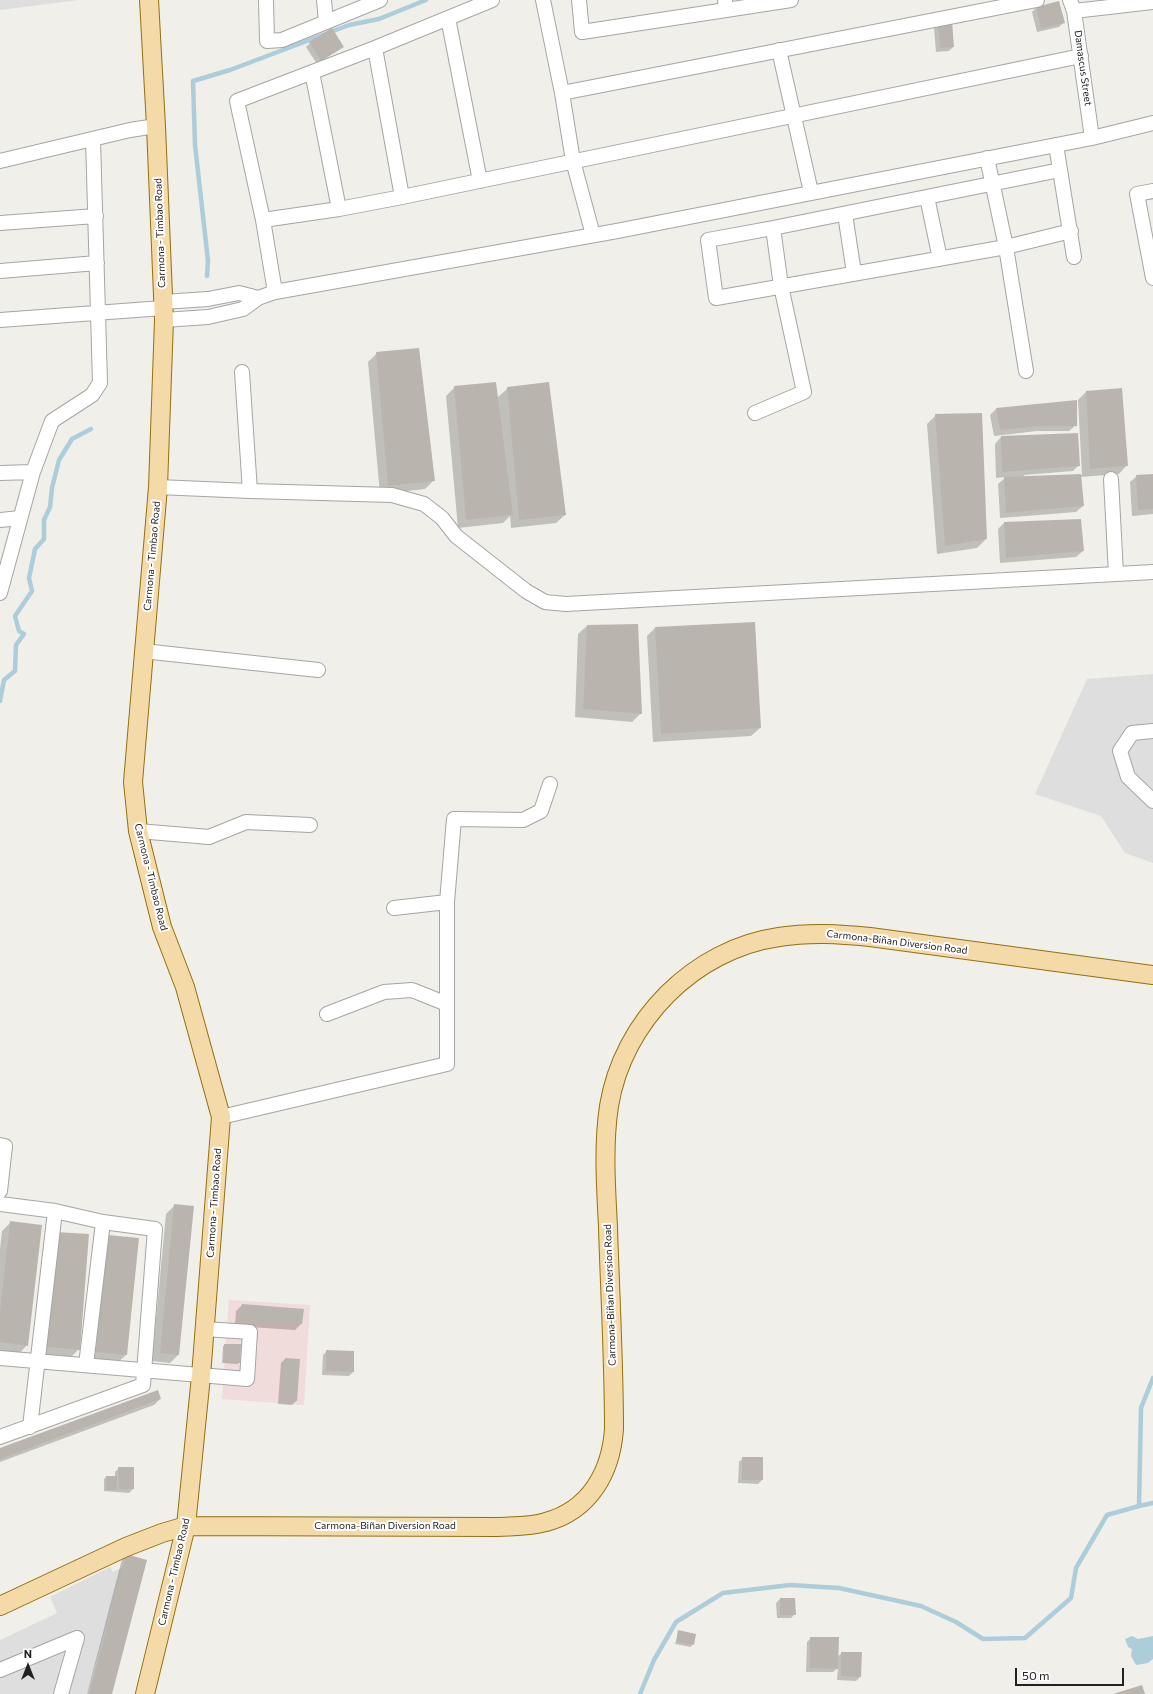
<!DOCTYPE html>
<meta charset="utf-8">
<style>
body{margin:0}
#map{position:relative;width:1153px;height:1694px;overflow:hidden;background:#f1efe9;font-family:Commissioner,sans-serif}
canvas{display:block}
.north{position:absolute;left:8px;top:1646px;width:40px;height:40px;-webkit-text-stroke:3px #fff;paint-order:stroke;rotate:0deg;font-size:11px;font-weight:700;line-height:16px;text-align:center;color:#212121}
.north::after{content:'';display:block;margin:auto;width:14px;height:18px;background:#212121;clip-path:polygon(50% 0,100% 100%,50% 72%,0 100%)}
.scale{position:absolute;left:1015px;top:1668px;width:109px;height:18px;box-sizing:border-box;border:2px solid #212121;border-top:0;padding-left:5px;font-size:12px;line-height:14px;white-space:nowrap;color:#212121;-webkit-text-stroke:3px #fff;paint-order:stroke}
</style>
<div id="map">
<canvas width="1153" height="1694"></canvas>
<div class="north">N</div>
<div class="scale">50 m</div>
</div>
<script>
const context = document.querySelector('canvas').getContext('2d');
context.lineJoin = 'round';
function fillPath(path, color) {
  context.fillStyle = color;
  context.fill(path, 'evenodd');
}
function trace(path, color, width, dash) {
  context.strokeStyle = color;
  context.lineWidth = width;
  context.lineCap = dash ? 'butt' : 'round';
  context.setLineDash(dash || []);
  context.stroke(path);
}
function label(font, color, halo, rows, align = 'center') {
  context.font = font + ' Commissioner,sans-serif';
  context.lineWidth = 4;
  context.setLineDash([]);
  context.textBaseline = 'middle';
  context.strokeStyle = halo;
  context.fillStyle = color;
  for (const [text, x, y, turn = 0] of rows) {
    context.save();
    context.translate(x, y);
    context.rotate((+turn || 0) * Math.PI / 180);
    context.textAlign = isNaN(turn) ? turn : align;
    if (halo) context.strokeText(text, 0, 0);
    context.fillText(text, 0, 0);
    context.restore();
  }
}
fillPath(new Path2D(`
 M0,0H79L0,10Z
 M1153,674V863L1125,853L1101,816L1035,794L1087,679Z
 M110,1567L113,1572L123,1567L87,1694H0V1640L57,1613L50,1597Z`), '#dfdede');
fillPath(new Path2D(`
 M229,1300L310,1305L304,1405L222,1399Z`), '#f0dcda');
fillPath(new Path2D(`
 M1132,1636L1138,1639L1153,1636V1659L1148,1663L1136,1665L1131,1656L1132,1649L1128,1647L1125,1639Z`), '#adcddb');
fillPath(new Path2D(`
 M1058,3L1063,23L1059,27L1037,32L1032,12L1036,8Z
 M938,24L953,47L949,51L936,52L934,28Z
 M310,43L343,46L317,64L306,47Z
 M377,353L434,480L425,489L380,494L368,362Z
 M455,387L497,398L508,388L565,515L556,523L511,528L510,516L503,523L458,528L446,396Z
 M1086,392L1127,465L1119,474L1081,477L1083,506L1076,512L1000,518L998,484L1006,477L996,478L995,444L1001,437L1079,465L1073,471L1024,475V477L1082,475L1078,400Z
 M996,409L1076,425L1069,431H1037L994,436L990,415Z
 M936,415L986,539L977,548L937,554L927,424Z
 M1153,475V514L1132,516L1130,482L1137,476Z
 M1004,523L1083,551L1076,557L1000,563L998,529Z
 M587,626L641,713L632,722L575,717L578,634Z
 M655,628L760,728L751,736L653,742L647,636Z
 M175,1205L178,1355L170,1363L152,1361L166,1214Z
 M11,1222L27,1345L19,1354L0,1352V1249L2,1231Z
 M108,1236L126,1355L117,1363L88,1360Z
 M47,1241L79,1349L70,1358L38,1355Z
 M242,1305L301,1324L295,1330L235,1326L236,1311Z
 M225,1345L239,1362L238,1364L222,1363L223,1346Z
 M327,1351L353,1352V1372L349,1376L322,1375L323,1355Z
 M285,1359L299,1360L296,1401L292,1405L278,1404L281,1363Z
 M160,1399L154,1405L0,1462V1449Z
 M743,1458L762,1480L758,1484L738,1483L739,1462Z
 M119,1468L133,1489L129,1493L104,1491V1479L106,1477H115V1472Z
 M126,1555L111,1694H87L122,1559Z
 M780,1599L795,1614L791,1618H777L776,1603Z
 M679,1631L695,1635L691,1647L675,1644Z
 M811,1638L837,1657L842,1653L860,1677L856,1681L837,1680L838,1668L833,1672H806L807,1642Z`), '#0003');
trace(new Path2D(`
 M207,276L208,261L195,145L193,81L230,70L349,25L379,19L426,0
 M0,701L4,680L15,671L16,645L24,634L19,631L15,616L32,591L29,578L35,549L44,539V520L50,507L52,488L59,460L72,439L91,429
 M1139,1506L1141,1408L1153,1378
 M640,1694L654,1660L676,1622L723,1593L790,1585L839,1588L921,1606L956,1622L983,1639L1025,1638L1071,1598L1076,1568L1107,1515L1139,1506L1153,1503`), '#adcddb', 4.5);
fillPath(new Path2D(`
 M1059,1L1065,23L1041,29L1036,7Z
 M952,21L954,47L940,48L938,23Z
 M332,28L344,47L321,61L309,42Z
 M419,348L435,481L388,486L376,352Z
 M496,382L513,515L466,520L454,386Z
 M549,382L566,515L519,520L507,387Z
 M1122,388L1128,466L1090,469L1086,391Z
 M1077,400V426H1044L1000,430L996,408Z
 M982,413L987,539L945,546L935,414Z
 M1078,433L1080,466L1002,472L1001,436Z
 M1081,474L1084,506L1006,513L1004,477Z
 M1153,474V509L1138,510L1136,475Z
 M1081,519L1084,551L1006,558L1004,522Z
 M755,622L761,728L661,734L655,627Z
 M638,624L642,714L583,709L587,625Z
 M174,1204L194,1206L179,1355L160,1353Z
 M10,1221L42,1225L28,1346L0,1342V1311Z
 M55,1232L89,1234L80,1350L46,1347Z
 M108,1235L139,1238L127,1355L96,1352Z
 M242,1304L304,1309L302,1324L241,1320Z
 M224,1344H241L240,1363L223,1362Z
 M326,1350L354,1351V1372L326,1371Z
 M285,1358L300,1359L297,1401L281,1400Z
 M158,1390L161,1399L0,1459V1448Z
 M742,1457H763V1480H742Z
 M118,1467H134V1489H119Z
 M106,1476H117V1490H106Z
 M126,1554L147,1560L112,1694H89Z
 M780,1598H795L796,1615H780Z
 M678,1630L696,1634L694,1645L676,1642Z
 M810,1637H839L838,1669L810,1668Z
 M841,1652H862L861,1677L841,1676Z
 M1142,1685L1145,1694H1113Z`), '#bab4ae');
const minor = new Path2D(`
 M266,0L267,41L282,40L380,0
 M324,0L326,22
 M543,0L562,93L573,161L593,235
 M579,0L582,32L726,10L725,0
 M1070,0L1074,11L1092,138
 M726,10L791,0
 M1074,11L1153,2
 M448,18L480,181
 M375,48L402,197
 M779,50L811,192
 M312,72L339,209
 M562,93L1037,0
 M1056,145L1074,257
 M987,158L1006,247L1026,371
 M0,161L130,130L156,126
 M1060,170L773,228L708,240L716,298L1006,247L1071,231
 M1153,191L1137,194L1153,278
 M927,197L940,259
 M845,214L854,273
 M263,220L339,209L402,197L1081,56
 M0,223L96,216
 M0,271L97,263
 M275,292L263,220L237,101L375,48L492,0
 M163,302L208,299L239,293L258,298
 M0,320L163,308
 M164,320L208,317L243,309L258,298L275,292L617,231L1092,138L1153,123
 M242,372L250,491
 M755,413L804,392L781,286L773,228
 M0,473L33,472
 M1111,479L1116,574
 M158,487L250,491L392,495L424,504L442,518L456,536L526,591L545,602L566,604L1153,572
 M0,520L20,518
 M0,593L33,472L52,421L92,395L100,383L93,139
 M143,651L318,670
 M1153,731L1132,733L1120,751L1128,777L1153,801
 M138,831L209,837L246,822L310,825
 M394,908L447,902
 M327,1014L384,992L412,990L447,1004
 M221,1117L447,1064V902L454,819L523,820L541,811L550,784
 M0,1145L5,1146L0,1191
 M0,1204L55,1211L103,1222L155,1229L143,1385L0,1437
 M0,1358L247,1379L250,1332L204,1329
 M86,1365L103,1222
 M30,1427L55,1211
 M0,1670L77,1638
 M61,1694L77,1638`);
const major = new Path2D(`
 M0,1606L126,1547L162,1533L186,1526L497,1527C513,1526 530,1527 546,1522C590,1510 611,1472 614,1429C614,1362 610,1294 608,1227C606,1187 603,1146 609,1106C623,1021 694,949 779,937C810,932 840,934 870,937L1153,975
 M145,1694L186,1526L201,1376L221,1117L185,987L162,927L138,831L133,782L158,487L164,320L156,126L149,0`);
trace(minor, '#a5a5a5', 16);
trace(major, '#93700c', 20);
trace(minor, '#fff', 14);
trace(major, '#f5daa9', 18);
label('10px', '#212121', '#fff', [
 ["Damascus Street",1083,68,82],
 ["Carmona - Timbao Road",160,233,-92],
 ["Carmona - Timbao Road",152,556,-85],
 ["Carmona - Timbao Road",151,877,76],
 ["Carmona-Biñan Diversion Road",897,942,7],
 ["Carmona - Timbao Road",214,1203,-86],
 ["Carmona-Biñan Diversion Road",610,1295,-92],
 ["Carmona-Biñan Diversion Road",385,1526],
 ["Carmona - Timbao Road",174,1572,-77]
]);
</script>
